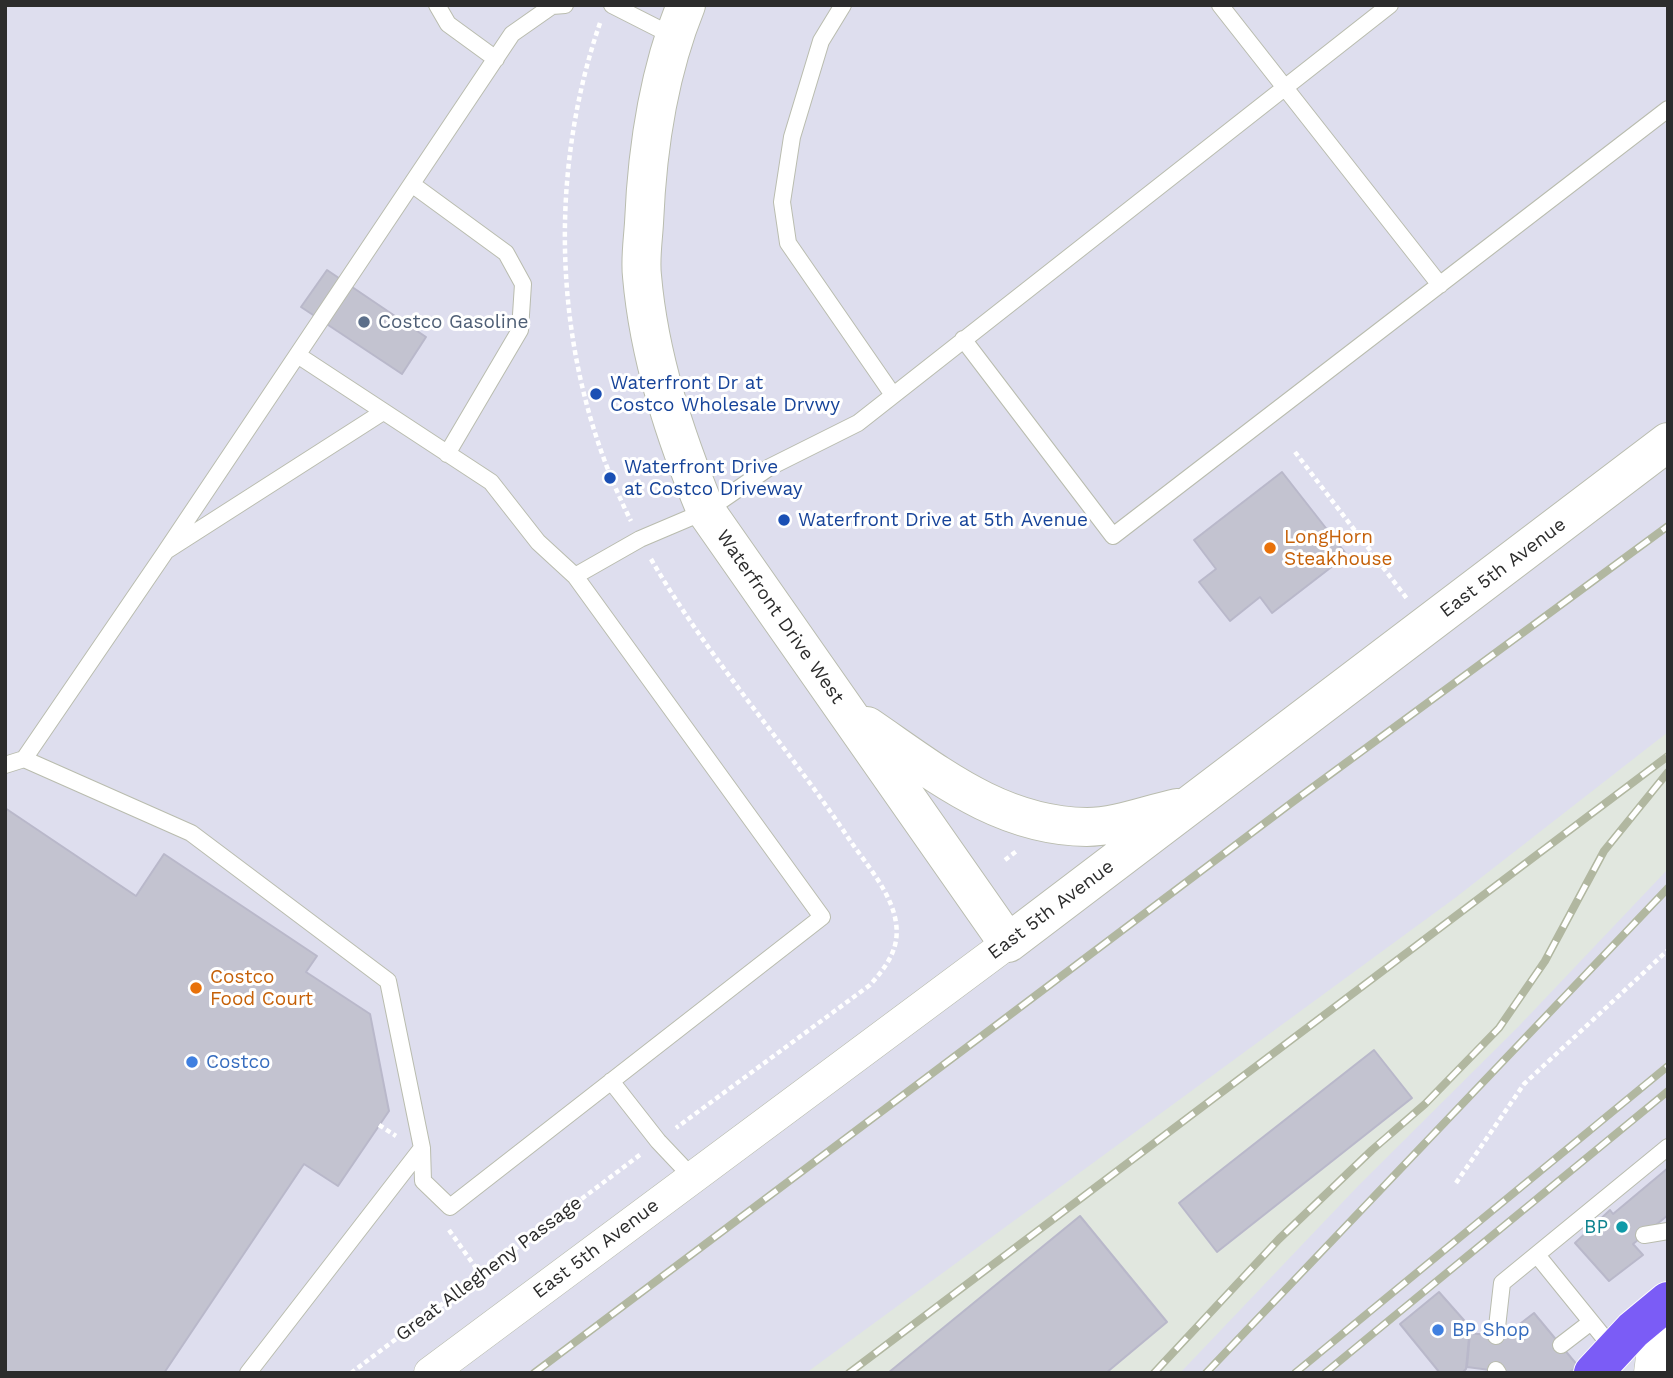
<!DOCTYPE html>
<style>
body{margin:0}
#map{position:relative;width:1673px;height:1378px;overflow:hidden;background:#dedeee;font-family:"Work Sans",sans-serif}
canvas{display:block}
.frame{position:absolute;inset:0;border:7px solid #2c2c2c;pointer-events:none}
</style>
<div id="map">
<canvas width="1673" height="1378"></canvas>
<div class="frame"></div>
</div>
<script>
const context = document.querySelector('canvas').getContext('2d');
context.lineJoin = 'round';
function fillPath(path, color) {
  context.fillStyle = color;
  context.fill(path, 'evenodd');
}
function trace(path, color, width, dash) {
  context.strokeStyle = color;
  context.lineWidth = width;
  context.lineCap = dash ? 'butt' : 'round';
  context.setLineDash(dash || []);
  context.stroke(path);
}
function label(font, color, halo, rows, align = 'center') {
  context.font = font + ' "Work Sans",sans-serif';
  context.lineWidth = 6;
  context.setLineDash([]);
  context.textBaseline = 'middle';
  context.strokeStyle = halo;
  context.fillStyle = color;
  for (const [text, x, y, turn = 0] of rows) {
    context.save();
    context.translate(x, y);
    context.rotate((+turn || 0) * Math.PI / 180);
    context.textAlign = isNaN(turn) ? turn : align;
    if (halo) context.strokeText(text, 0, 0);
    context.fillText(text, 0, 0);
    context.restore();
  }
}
fillPath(new Path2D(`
 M1668,732V869L1518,1027L1359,1185L1180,1373H806L1455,898Z`), '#e1e7df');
const building = new Path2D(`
 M327,270L426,337L402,374L301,307Z
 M1282,472L1347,555L1272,613L1260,597L1230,621L1199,582L1216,569L1194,540Z
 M5,808L136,896L164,854L317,956L306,972L370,1014L389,1111L338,1186L304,1164L164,1373H5Z
 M1374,1050L1412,1098L1217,1252L1179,1203Z
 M1668,1168V1215L1633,1244L1643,1255L1609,1281L1575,1243L1610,1210L1613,1214Z
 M1080,1216L1167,1322L1106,1373H888Z
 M1439,1292L1470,1327L1466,1369L1462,1373H1440L1400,1324Z
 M1534,1313L1578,1366L1568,1373H1513L1467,1367L1470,1333L1503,1337Z`);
fillPath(building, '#c3c3d0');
trace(building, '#b9b8ca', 2);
const lane = new Path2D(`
 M437,5L448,24L496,59
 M612,5L673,36
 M843,5L821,41L792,137L782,202L788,243L893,395
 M1220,5L1440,285
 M413,185L506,253L523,284L520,330L447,454
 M963,339L1113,536L1668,109
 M299,356L491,482L538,542L575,576
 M166,551L512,34L552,6L565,5
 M24,759L191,833L388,981L422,1148L423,1181L450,1207L822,917L575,576L640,539L706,511L770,467L858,423L1390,5
 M5,765L24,759L166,551L383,412
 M611,1081L658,1141L693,1178
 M1644,1235L1668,1231
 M1537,1255L1614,1350
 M1496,1336L1502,1283L1668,1147
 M1561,1345L1591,1322
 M1496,1370L1498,1373
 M248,1373L422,1148`);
const street = new Path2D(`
 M430,1373L1008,943
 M1650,1373L1656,1326L1668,1308`);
const secondary = new Path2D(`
 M686,5C658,74 647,150 644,223C643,240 640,259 642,276C649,357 675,436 706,511L1008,943L1668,442
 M867,726C936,773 999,826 1087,827C1116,827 1149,814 1177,808`);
const primary = new Path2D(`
 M1593,1373L1633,1330L1668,1301`);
trace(lane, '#b9bcae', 18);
trace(street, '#b9bcae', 33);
trace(secondary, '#b9bcae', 40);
trace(primary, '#fff', 40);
trace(new Path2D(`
 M600,23C545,183 554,369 631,521
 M1295,452L1408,600
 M651,559C708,658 786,744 849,839C866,864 892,893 896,923C900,949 886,967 870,985L676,1128
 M1005,860L1018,850
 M379,1125L396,1136
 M1456,1183L1524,1084L1668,950
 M449,1230L481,1275
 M351,1373L641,1154`), '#fff', 4.5, [5, 3.5]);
trace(lane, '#fff', 16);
trace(street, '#fff', 32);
trace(secondary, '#fff', 38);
trace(primary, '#7b5cf6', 38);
const rail = new Path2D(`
 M534,1373L1294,801L1668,526
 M849,1373L1668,756
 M1154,1373L1279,1239L1372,1150L1425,1104L1499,1028L1545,961L1604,851L1668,772
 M1206,1373L1668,888
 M1295,1373L1668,1066
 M1325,1373L1668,1091`);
trace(rail, '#b1b7a0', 8);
trace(rail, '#fff', 5, [16]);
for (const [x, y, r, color] of [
 [364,322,7,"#5c6f8a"],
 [596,394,7,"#1a4fb4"],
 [610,478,7,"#1a4fb4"],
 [784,520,7,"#1a4fb4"],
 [1270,548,7,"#e8710a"],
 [196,988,7,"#e8710a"],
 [192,1062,7,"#3f7fe0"],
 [1622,1227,7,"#0f9aa8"],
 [1438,1330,7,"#3f7fe0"]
]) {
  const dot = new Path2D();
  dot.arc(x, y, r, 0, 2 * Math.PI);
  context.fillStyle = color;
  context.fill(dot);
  trace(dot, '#fff', 2.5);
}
label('19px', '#4e5e75', '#fff', [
 ["Costco Gasoline",378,322]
], 'left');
label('19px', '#164399', '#fff', [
 ["Waterfront Dr at",610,383],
 ["Costco Wholesale Drvwy",610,405],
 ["Waterfront Drive",624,467],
 ["at Costco Driveway",624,489],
 ["Waterfront Drive at 5th Avenue",798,520]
], 'left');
label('19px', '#c56008', '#fff', [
 ["LongHorn",1284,537],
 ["Steakhouse",1284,559],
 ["Costco",210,977],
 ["Food Court",210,999]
], 'left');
label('19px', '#2c2c2c', '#fff', [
 ["East 5th Avenue",1503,568,-37],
 ["Waterfront Drive West",780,617,55],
 ["East 5th Avenue",1051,910,-37],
 ["East 5th Avenue",596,1249,-37],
 ["Great Allegheny Passage",489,1269,-37]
]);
label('19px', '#366cbe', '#fff', [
 ["Costco",206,1062],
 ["BP Shop",1452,1330]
], 'left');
label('19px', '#0d838f', '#fff', [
 ["BP",1608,1227]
], 'right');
</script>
